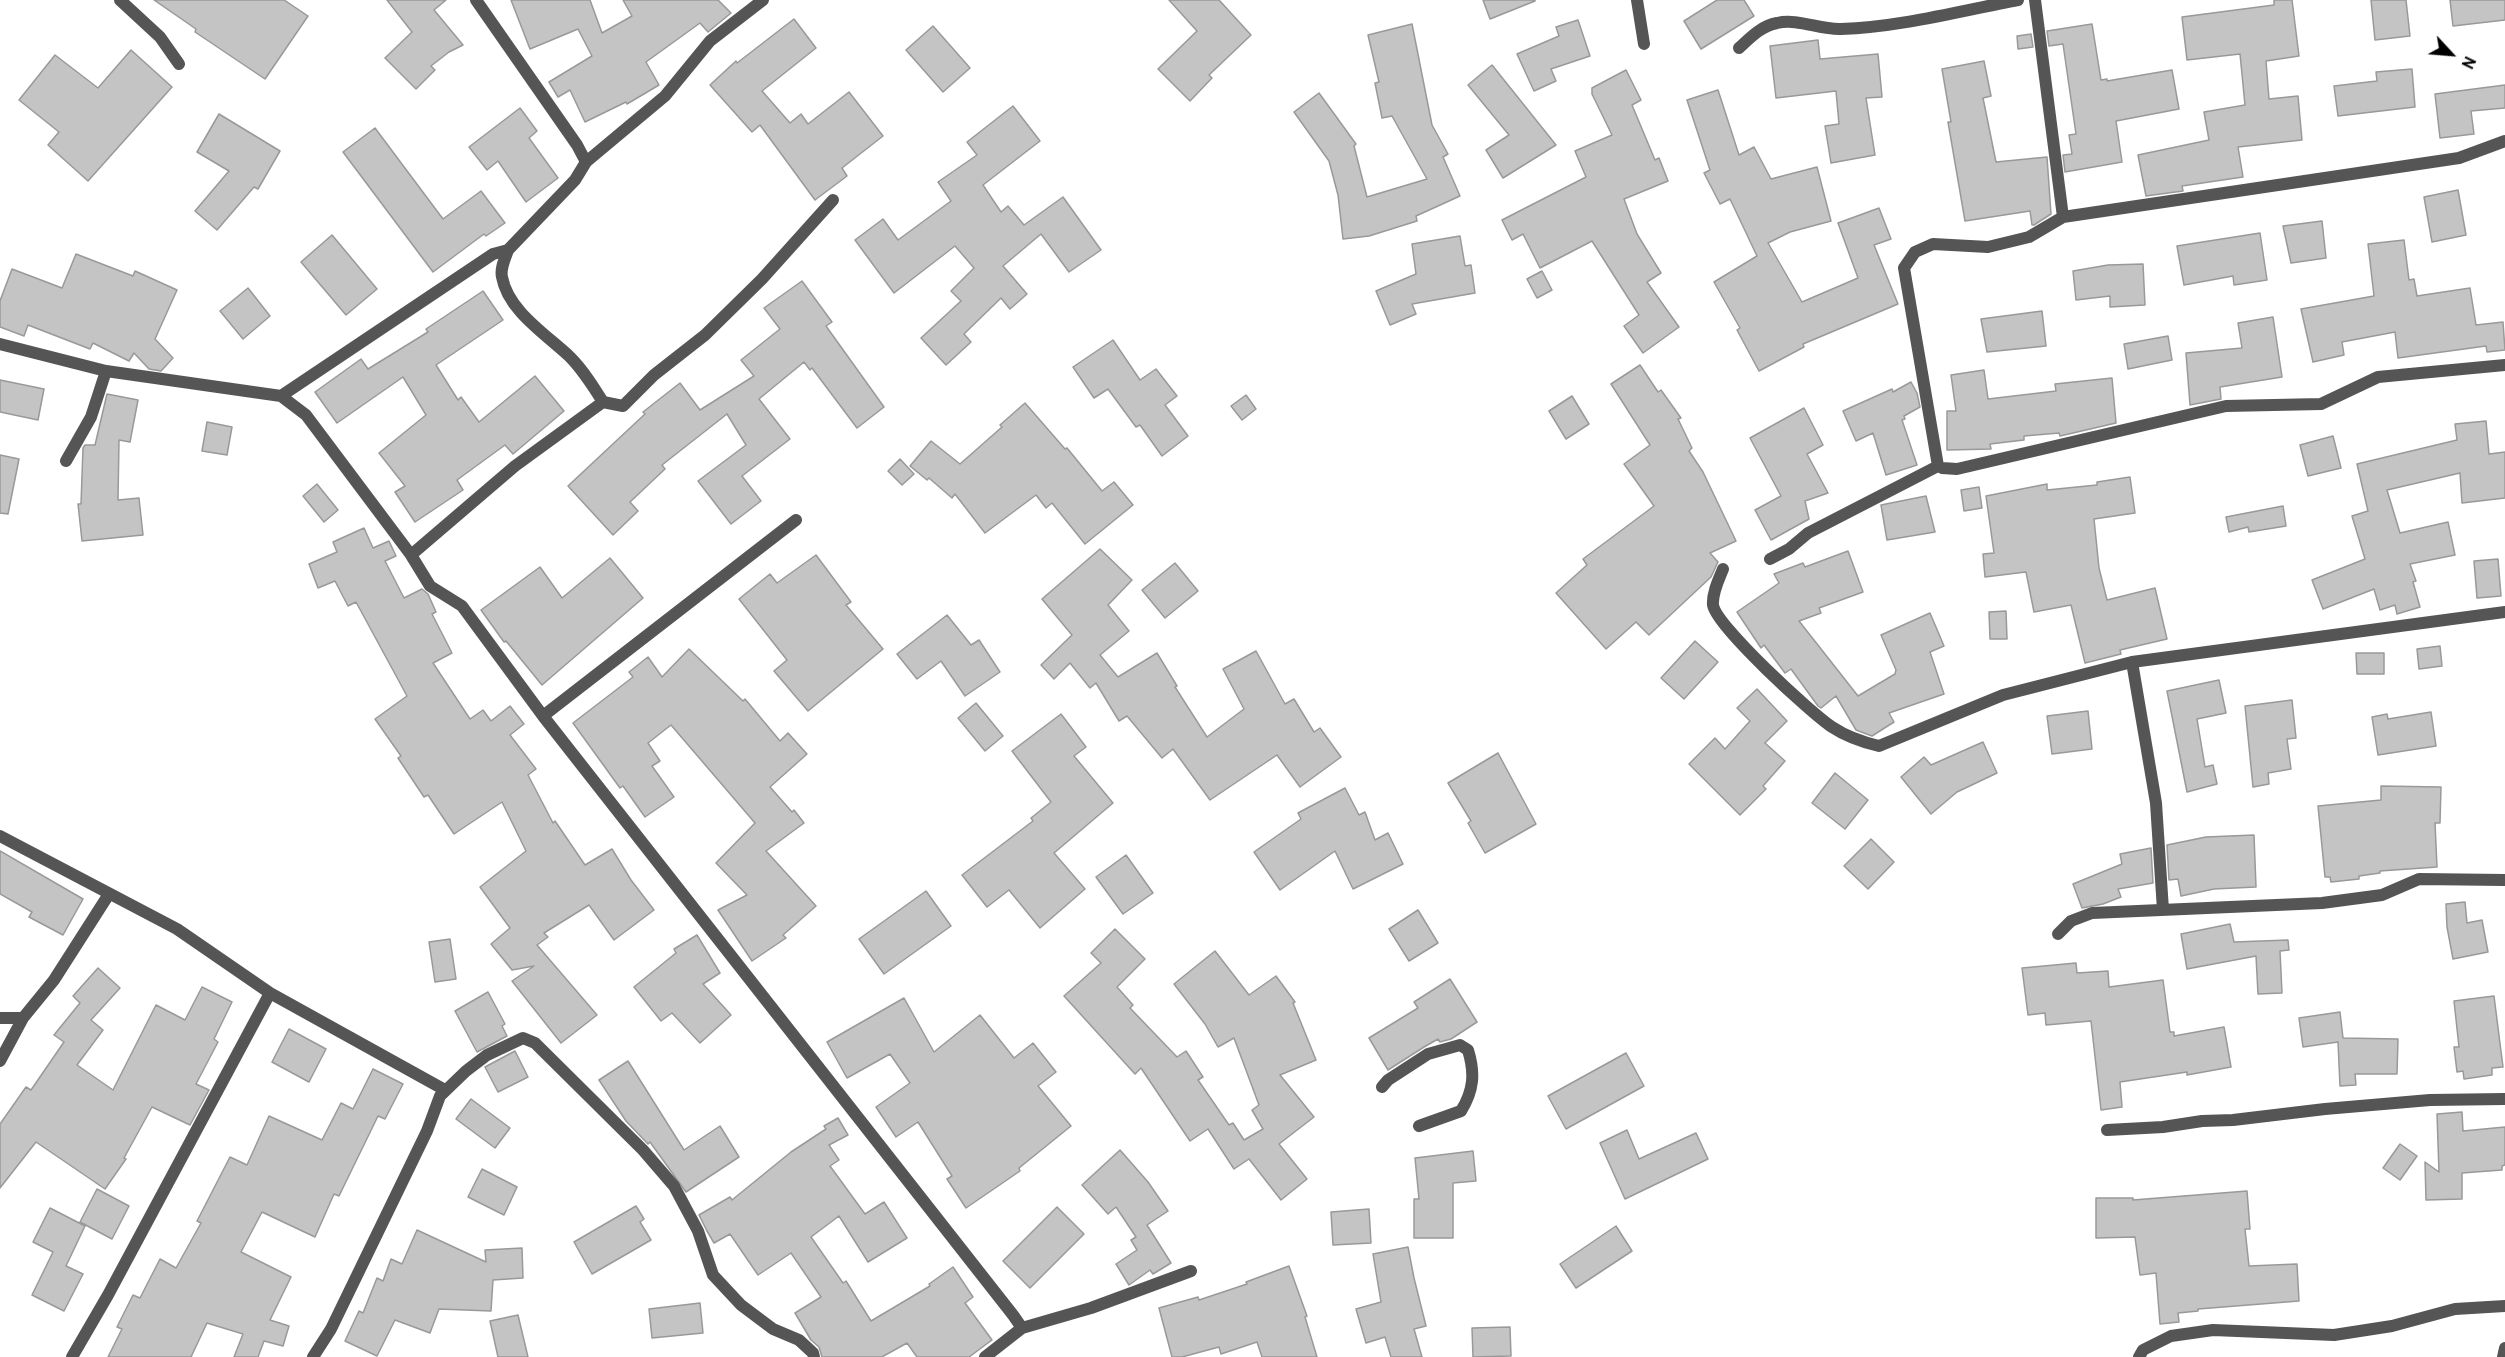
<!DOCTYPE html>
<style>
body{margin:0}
#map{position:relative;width:2505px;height:1357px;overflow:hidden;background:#fff;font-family:Overpass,sans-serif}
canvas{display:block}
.north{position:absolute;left:2421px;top:24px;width:60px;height:60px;-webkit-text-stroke:4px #fff;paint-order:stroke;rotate:116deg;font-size:16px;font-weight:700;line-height:24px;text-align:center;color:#000}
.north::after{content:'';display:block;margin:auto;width:21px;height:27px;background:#000;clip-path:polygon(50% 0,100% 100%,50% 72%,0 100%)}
</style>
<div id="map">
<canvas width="2505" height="1357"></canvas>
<div class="north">N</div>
</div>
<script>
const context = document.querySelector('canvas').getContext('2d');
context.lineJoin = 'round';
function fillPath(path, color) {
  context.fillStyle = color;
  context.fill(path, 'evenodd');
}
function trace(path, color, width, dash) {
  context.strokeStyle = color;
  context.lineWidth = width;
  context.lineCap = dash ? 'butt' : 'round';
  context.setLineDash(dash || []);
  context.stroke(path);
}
const building = new Path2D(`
 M154,0H284L308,16L265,79L195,32L196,29Z
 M387,0H446L434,10L463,45L449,52L431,66L435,70L416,89L385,58L412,32Z
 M511,0H590L602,33L632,16L623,0H718L731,13L708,32L700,23L646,62L659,85L627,104L626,102L585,122L570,90L558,97L549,82L592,56L578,29L530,49Z
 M1169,0H1219L1251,35L1209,75L1212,78L1190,101L1158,69L1197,31Z
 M1483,0H1535V1L1490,19Z
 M1717,0H1744L1754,16L1701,49L1684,21Z
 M2274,0H2292L2299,56L2266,61L2269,99L2298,96L2302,140L2238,147L2243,177L2182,186L2183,191L2146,196L2138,155L2209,140L2204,112L2245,105L2240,54L2187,60L2182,17L2274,5Z
 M2371,0H2406L2410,36L2375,40Z
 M2450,0H2505V20L2453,26Z
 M794,19L816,48L762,91L790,123L801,114L808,124L849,92L883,136L842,168L847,176L815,200L760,125L752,132L710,85L736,61L737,63Z
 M1578,20L1590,56L1551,69L1556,81L1534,91L1517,54L1559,36L1556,27Z
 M1412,24L1432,125L1448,154L1443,157L1460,196L1416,216L1417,221L1369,236L1343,239L1338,195L1329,161L1294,112L1319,93L1356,144L1354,146L1367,197L1427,179L1392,116L1382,118L1375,83L1379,82L1368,35Z
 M2092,24L2101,80L2107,79V81L2172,70L2179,109L2116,121L2122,162L2065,172L2063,155L2072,154L2069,135L2076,134L2063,44L2049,46L2047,31Z
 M933,26L970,68L943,92L906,50Z
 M2031,34L2033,47L2018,49L2017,36Z
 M1818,40L1820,59L1878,54L1882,97L1866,98L1875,155L1831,163L1825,126L1839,124L1836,91L1776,98L1770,46Z
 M131,50L172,87L88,181L48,145L59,132L19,100L55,55L98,88Z
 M1984,61L1991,96L1983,98L1996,162L2047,157L2051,214L2034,225H2032L2030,211L1965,221L1948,122H1951L1942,69Z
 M1492,65L1556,145L1503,178L1486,150L1509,135L1468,85Z
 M2412,69L2415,107L2338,116L2334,86L2377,81L2376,72Z
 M1626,70L1641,100L1632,105L1655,160L1659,158L1668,181L1624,199L1637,234L1661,273L1647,282L1679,327L1643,353L1624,326L1639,315L1592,241L1540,268L1523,234L1512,240L1502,220L1586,177L1575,151L1612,135L1592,94V88Z
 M2505,85V108L2471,111L2474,134L2440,138L2435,94Z
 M1718,90L1739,155L1754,147L1771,179L1817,167L1831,221L1790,232L1768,243L1802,302L1858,278L1838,223L1879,208L1891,239L1874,245L1898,304L1803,344L1804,347L1759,371L1737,330L1740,328L1714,282L1757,256L1730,199L1720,204L1704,173L1710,170L1687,100Z
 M1013,106L1040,141L983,185L1001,212L1008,206L1024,225L1063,197L1101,250L1069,272L1041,234L1003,266L1027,294L1010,309L1001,298L964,334L971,342L946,365L921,338L961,301L951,291L974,268L955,246L894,293L855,240L883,219L898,240L951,201L938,182L977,155L967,142Z
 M520,108L537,131L529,138L558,178L526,202L498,161L487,170L469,147Z
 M219,114L280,151L258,189L254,187L217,230L195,211L229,171L197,152Z
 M375,128L443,219L481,191L505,223L486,236L484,234L433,272L343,152Z
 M2458,190L2466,235L2432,242L2424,197Z
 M2322,221L2326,258L2291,263L2283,226Z
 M2260,233L2267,280L2234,285L2233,276L2184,285L2177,246Z
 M332,235L377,289L346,315L301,262Z
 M1460,236L1465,266L1471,265L1475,293L1412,304L1416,314L1390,325L1376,291L1416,274L1412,244Z
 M2404,240L2409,280L2414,279L2417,296L2470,288L2476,325L2503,322L2505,350L2487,352L2486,346L2398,358L2395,332L2342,342L2344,355L2313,362L2301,309L2374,296L2368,244Z
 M76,254L133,276L135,271L177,290L155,339L173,358L161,371L149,369L134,353L129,361L93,343L90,349L28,325L24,336L0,327V301L12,269L62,288Z
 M2143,264L2145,305L2110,307V296L2076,300L2073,271L2108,265Z
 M1542,271L1552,290L1537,298L1527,279Z
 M802,281L832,322L826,326L884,407L857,428L812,368L810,370L804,362L759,399L790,439L742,476L761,501L731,524L698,481L746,445L727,414L662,465L665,469L630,502L638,511L613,535L568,486L645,414L643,412L680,383L700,410L754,376L741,360L780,329L764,308Z
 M248,288L270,316L243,339L220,311Z
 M483,291L503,320L436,365L458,400L461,397L479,422L535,376L564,411L513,454L505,445L457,480L463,490L415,522L395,492L405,486L379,453L426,415L403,377L337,423L315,392L361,359L368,369L428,332L426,329Z
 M2042,311L2046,346L1987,352L1981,319Z
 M2273,317L2282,377L2220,387L2221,399L2190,405L2186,353L2242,348L2238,323Z
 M2168,336L2172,360L2128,369L2124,344Z
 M1113,340L1140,380L1156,369L1177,396L1165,405L1188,436L1162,456L1140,425L1136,427L1108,389L1094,398L1073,367Z
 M1640,365L1658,392L1661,390L1681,418L1678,419L1692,448L1689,451L1703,472L1736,541L1710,553L1718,562L1711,577L1649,635L1636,622L1606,649L1556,593L1587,565L1583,559L1654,506L1624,464L1650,445L1611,384Z
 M1984,370L1988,399L2056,391L2055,384L2112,378L2116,423L2060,436L2059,433L2024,436V440L1990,444L1991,449L1947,450V411H1956L1951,375Z
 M0,380L44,389L38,420L0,412Z
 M1911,382L1917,393L1920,407L1904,416L1905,419L1902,420L1917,465L1886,475L1873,433L1856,441L1843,411L1892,389L1893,392Z
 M107,394L138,400L130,442L119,440L118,500L139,498L143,535L82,541L78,504H81L83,448L85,445H95Z
 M1246,395L1256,409L1242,420L1231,406Z
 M1572,396L1589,424L1566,439L1549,411Z
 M1025,403L1065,449L1067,448L1102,491L1114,482L1133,505L1085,544L1052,503L1046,508L1036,495L985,533L955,494L952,498L929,478L927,480L910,466L931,441L960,464L1002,427L1000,425Z
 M1804,408L1823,445L1807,454L1828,493L1805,501L1809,519L1771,540L1755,510L1781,496L1750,438Z
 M2486,421L2489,454L2505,452V498L2462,503L2460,473L2387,490L2400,533L2448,522L2455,555L2410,564L2416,581L2413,582L2420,607L2397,614L2395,605L2380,610L2374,589L2323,609L2312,580L2365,559L2352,516L2368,511L2357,464L2457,440L2455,424Z
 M207,422L232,427L227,455L202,451Z
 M2333,436L2341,468L2308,476L2300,445Z
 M0,455L19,459L8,514L0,513Z
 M900,459L914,474L902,485L888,471Z
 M2130,477L2135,513L2094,519L2099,568L2107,600L2155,588L2167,639L2120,650L2121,654L2085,663L2071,605L2034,612L2026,572L1985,577L1983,554L1994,553L1986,496L2047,484V490L2097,485V482Z
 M317,484L338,510L324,522L303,496Z
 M1979,487L1982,508L1964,511L1961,490Z
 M1926,496L1935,532L1887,540L1881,505Z
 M2283,506L2286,526L2249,532L2248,527L2229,532L2226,517Z
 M364,528L373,548L389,541L396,556L385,561L404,598L422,589L428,594L436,612L432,614L452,653L433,663L470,719L483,710L491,721L510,706L524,724L510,735L536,769L528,775L553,823L555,821L585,865L612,849L631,880L654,910L614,940L589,905L544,933L548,937L537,945L597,1015L561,1043L512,981L534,966L512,970L491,944L510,928L480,887L526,851L502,802L454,834L428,795L424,797L398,758L401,756L375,719L407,696L356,602L348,606L335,581L318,588L309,564L337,552L333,542Z
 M1100,549L1132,580L1108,605L1129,631L1100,655L1118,677L1157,653L1177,686L1175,687L1207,737L1244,709L1223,669L1256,651L1285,704L1294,699L1314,732L1320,728L1341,757L1300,787L1277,755L1210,800L1173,749L1162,758L1127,716L1119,721L1096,683L1090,688L1070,663L1054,679L1041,665L1072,635L1042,599Z
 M1848,551L1863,592L1819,608L1821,613L1799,621L1858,696L1895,674L1896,670L1881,635L1930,613L1944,646L1930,652L1944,694L1889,713L1894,722L1872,736L1856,730L1836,696L1821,708L1818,706L1791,669L1785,673L1764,645L1761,648L1737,612L1779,583L1774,574L1803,563L1805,567Z
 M816,555L851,602L846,605L883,649L808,711L774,671L787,660L739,599L770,574L777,583Z
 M610,558L643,598L542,685L506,641L504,642L481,610L540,567L562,598Z
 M2498,559L2501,596L2477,598L2474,561Z
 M1175,563L1198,591L1165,618L1142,590Z
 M2006,611L2007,639H1990L1989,612Z
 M947,615L971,645L979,640L1000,672L965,696L941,661L917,679L897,654Z
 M1695,641L1718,662L1684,699L1661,678Z
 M2440,646L2442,666L2419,669L2417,649Z
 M689,649L743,701L745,699L780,741L788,733L807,754L770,787L792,812L794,810L804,823L766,851L816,906L783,935L786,938L752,961L718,910L747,895L716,863L755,823L671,725L648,743L660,761L652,766L674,797L645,817L623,786L620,788L573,723L633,677L629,672L648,657L662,677Z
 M2356,653H2384V674H2357Z
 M2219,680L2226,713L2197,719L2205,767L2213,765L2217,784L2187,792L2167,691Z
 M1757,689L1787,721L1765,743L1785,761L1763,786L1766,789L1740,815L1689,764L1715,738L1725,749L1750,721L1737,708Z
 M2292,700L2296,738L2287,739L2291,769L2268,773L2269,784L2253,787L2245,706Z
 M976,703L1003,736L985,751L958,718Z
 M2088,711L2092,749L2052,754L2047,716Z
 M2431,712L2436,746L2378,755L2372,717L2387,714L2388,719Z
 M1061,714L1086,747L1074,756L1113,803L1054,853L1085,889L1040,928L1009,890L987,907L962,875L1033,821L1031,818L1051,802L1012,751Z
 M1983,742L1997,773L1957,792L1931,814L1901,777L1924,757L1931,765Z
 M1498,753L1536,824L1485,853L1468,823L1471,821L1448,783Z
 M1835,773L1868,800L1845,829L1812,803Z
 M2381,786L2441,787L2440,823H2435L2437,867L2380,871V873L2359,876V879L2331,882L2330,877H2325L2318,806L2381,800Z
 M1345,788L1359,815L1365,812L1375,840L1388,833L1403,864L1353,889L1335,851L1280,890L1254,852L1301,819L1298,813Z
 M2254,835L2256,887L2214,889L2181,896L2178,879L2169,880L2167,845L2206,837Z
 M1871,839L1894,862L1868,889L1844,866Z
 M2151,848L2153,883L2118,889L2121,897L2103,904L2082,908L2073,884L2122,864L2120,854Z
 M0,851L83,899L63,935L29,917L32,912L0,894Z
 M1126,855L1153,893L1123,914L1096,877Z
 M926,891L951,926L884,974L859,939Z
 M2465,902L2467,923L2482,920L2488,952L2453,959L2447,927L2446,904Z
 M1418,910L1438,943L1409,961L1389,929Z
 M2230,924L2234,942L2288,940L2289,950L2280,951L2282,993L2258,994L2256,956L2187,969L2181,934Z
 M1115,929L1145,959L1117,987L1133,1005L1130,1008L1177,1057L1186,1051L1203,1077L1198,1080L1229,1125L1233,1123L1244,1140L1263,1129L1252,1110L1259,1105L1234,1038L1218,1047L1205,1024L1174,984L1215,951L1249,995L1276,976L1295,1002L1293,1003L1316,1060L1280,1075L1314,1117L1279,1144L1307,1179L1281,1200L1249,1159L1234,1169L1208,1129L1190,1141L1141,1068L1135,1074L1064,996L1101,963L1091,953Z
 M697,935L720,973L703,984L731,1015L700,1043L672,1013L661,1021L634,987L676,953L674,949Z
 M450,939L456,979L435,982L429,942Z
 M2076,963L2077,973L2108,971L2109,987L2163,980L2170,1032H2174V1036L2224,1027L2231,1067L2187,1075V1072L2120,1082L2122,1107L2101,1110L2091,1021L2046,1025L2045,1013L2028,1015L2022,968Z
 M98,968L120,988L91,1020L103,1030L77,1065L113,1090L156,1005L185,1020L202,987L232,1002L214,1039L218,1042L196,1084L209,1090L190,1125L152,1107L124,1158L126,1159L105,1189L36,1142L0,1188V1124L26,1087L31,1090L64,1042L54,1035L80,1003L73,996Z
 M1450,979L1477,1022L1451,1039L1440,1042L1438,1039L1424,1047L1388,1070L1369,1038L1418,1008L1414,1002Z
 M488,992L505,1024L502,1026L507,1036L477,1052L455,1011Z
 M2494,996L2503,1067L2492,1068V1075L2464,1079L2463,1071L2457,1072L2454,1047H2459L2454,1001Z
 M904,998L934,1052L980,1015L1014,1058L1033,1043L1056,1072L1038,1086L1071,1126L1019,1168L1020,1171L966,1208L947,1179L952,1176L918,1122L896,1137L876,1107L910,1083L890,1054L847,1078L827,1042Z
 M2340,1012L2343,1038L2398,1039L2397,1074H2355L2356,1085L2340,1086L2338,1042L2303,1047L2299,1018Z
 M289,1029L326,1049L309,1082L272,1062Z
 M515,1051L528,1077L498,1092L485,1067Z
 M1626,1053L1644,1086L1566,1129L1548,1096Z
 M628,1061L684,1150L720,1126L739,1157L686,1192L650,1142L648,1144L626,1121L599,1080Z
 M373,1069L403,1084L385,1119L378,1116L339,1196L334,1194L315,1237L262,1212L241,1252L291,1277L270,1320L289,1326L283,1346L264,1341L258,1357H234L243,1334L207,1323L191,1357H108L122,1329L117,1327L133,1295L140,1298L160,1259L176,1268L201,1223L197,1221L230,1157L247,1165L269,1116L322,1140L341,1103L353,1109Z
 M471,1099L510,1128L495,1148L456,1119Z
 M2462,1112L2463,1131L2505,1127V1165L2502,1166V1170L2462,1173V1199L2426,1200L2425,1162L2439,1172L2437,1114Z
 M838,1118L848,1135L829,1145L839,1160L830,1166L865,1214L884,1202L907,1238L868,1262L839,1216L811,1237L843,1283L846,1281L871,1321L930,1286L929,1284L953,1267L973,1297L965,1303L992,1340L969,1357H917L907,1343L882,1357H822L819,1347L811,1340L795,1313L821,1297L791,1253L758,1275L730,1234L714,1243L707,1231L699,1215L730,1197L732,1200L791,1152L826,1129L824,1126Z
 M1627,1130L1639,1159L1696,1133L1708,1159L1625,1199L1600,1143Z
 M2400,1144L2417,1156L2400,1180L2383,1168Z
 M1120,1150L1148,1182L1168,1211L1147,1225L1171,1263L1153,1274L1150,1270L1129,1285L1116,1264L1137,1250L1131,1240L1136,1237L1116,1207L1108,1214L1082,1185Z
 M1473,1151L1476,1181L1453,1183V1238H1414V1199H1419L1415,1158Z
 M482,1169L517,1187L504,1215L468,1197Z
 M97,1189L129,1206L112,1239L80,1222Z
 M2247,1191L2250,1229H2245L2249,1266L2297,1264L2299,1301L2198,1309V1311L2178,1313L2179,1322L2160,1324L2156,1273L2140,1275L2135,1237L2096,1238V1198H2133V1200Z
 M636,1206L644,1219L640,1222L651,1240L592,1274L574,1242Z
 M1057,1207L1084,1234L1030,1288L1003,1261Z
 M50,1208L85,1226L66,1266L83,1274L64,1311L32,1295L53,1252L33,1242Z
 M1369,1209L1371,1243L1333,1245L1331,1212Z
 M1616,1226L1632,1251L1576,1288L1560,1264Z
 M417,1230L486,1262L485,1250L522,1248L523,1278L493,1280L491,1311L439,1309L430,1333L395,1320L377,1356L345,1341L359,1311L363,1313L377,1278L383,1281L391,1259L402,1264Z
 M1408,1247L1414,1278L1426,1326L1414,1329L1422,1357H1391L1385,1337L1366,1343L1356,1309L1381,1302L1373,1254Z
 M1289,1266L1307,1316L1305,1317L1317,1357H1262L1257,1342L1221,1354L1219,1347L1182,1357H1172L1159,1308L1198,1297L1199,1300L1247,1284L1246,1282Z
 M700,1303L703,1333L652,1338L649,1309Z
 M518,1315L528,1357H498L490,1321Z
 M1510,1327L1511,1356L1473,1357L1472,1328Z`);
fillPath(building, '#c4c4c4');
trace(building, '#999', 1.5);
trace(new Path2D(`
 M120,0L160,37L179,64
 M476,0L577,145L586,162L575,180L508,250C505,259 500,268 502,277C508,311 547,335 570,357C583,370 593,386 603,402
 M1637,0L1644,44
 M2035,0L2063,217
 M1739,48C1750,38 1761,26 1777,23C1798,18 1820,30 1841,29C1900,27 1960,11 2018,0
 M586,162L665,96L710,41L763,0
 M0,344L106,371L281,396L306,415L411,555L430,586L462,606L543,716L796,520
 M281,396L493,254L508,250
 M66,461L91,417L106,371
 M1938,466L1904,268L1915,252L1933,244L1988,247L2029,237L2063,217L2459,158L2505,141
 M411,555L515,466L603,402L623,406L654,375L705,335L762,279L833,200
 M1770,559L1789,549L1808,533L1938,466L1942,468L1957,469L2226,406L2321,404L2378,377L2505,365
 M1723,569C1719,579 1712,593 1713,605C1716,626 1811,713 1832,727C1847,737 1862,742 1879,746L2003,695L2132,662L2505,612
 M2132,662L2156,803L2163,910
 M543,716L1013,1315L1022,1328L985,1357
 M0,836L177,929L270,993L445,1090
 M2058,934L2071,921L2092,913L2322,903L2382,895L2419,879L2505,880
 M0,1018H23
 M0,1061L23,1018L54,980L109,894
 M1382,1087L1388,1080L1428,1054L1460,1045L1468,1050C1475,1073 1474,1090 1461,1111L1419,1126
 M2107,1130L2163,1127L2202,1121L2233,1120L2325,1109L2430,1100L2505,1099
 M1022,1328L1091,1308L1191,1271
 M72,1357L108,1295L270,993
 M313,1357L331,1329L427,1131L440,1096L466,1071L487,1055L523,1038L535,1043L643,1150L674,1186L698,1231L713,1275L741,1305L773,1329L799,1340L813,1353L814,1357
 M2139,1357L2143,1350L2171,1336L2213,1330L2334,1335L2392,1326L2455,1309L2505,1306
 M2503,1357L2505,1348`), '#555', 12);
</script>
